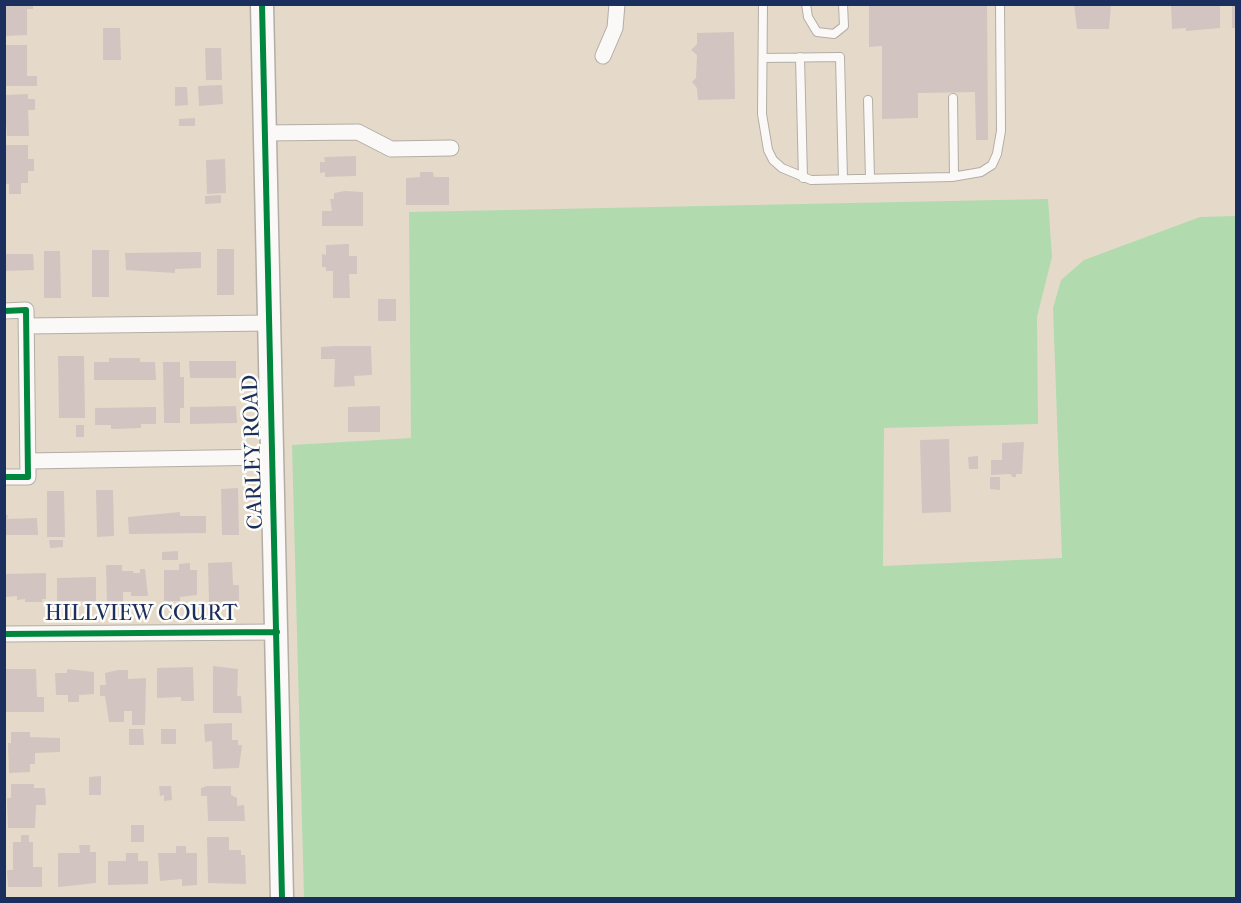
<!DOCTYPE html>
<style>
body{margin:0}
#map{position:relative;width:1241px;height:903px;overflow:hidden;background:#e5dac9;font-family:"IM FELL French Canon",serif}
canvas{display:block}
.frame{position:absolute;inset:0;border:6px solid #1b2f5e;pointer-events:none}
</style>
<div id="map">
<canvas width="1241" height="903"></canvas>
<div class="frame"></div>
</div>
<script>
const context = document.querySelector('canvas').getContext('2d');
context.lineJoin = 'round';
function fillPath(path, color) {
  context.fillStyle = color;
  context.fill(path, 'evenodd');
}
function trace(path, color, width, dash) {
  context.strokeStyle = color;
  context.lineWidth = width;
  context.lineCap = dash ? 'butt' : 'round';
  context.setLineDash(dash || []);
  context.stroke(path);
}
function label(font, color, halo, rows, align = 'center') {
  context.font = font + ' "IM FELL French Canon",serif';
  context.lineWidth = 5;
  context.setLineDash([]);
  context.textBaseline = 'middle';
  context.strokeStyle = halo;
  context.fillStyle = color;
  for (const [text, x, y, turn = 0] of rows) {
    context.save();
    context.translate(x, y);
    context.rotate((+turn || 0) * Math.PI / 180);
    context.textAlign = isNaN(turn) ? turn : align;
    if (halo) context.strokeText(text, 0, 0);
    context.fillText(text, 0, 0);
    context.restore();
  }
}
fillPath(new Path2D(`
 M1048,199L1052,257L1037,317L1038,424L884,428L883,566L1062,558L1053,308L1061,280L1084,260L1200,217L1236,216V898H304L292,445L411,438L409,212Z`), '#b2daaf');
fillPath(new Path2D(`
 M5,4H33V9H27V35L5,36Z
 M869,4H987L988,140H976L975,92L918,93V118L882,119V46L869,47Z
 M1074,4H1111L1109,29H1077Z
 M1171,4H1220V28L1186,31V28L1172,29Z
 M1232,5H1236V28H1232Z
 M103,28H120L121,60H103Z
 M734,32L735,99L698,100L697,88L692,82L696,78L697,55L691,50L697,44V33Z
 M4,45H27V76H37V86H4Z
 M205,48H221L222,80H206Z
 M222,85L223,104L199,106L198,86Z
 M175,87H187L188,105L175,106Z
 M28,94V99H35V110H28L29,136H7L4,95Z
 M195,118V126H179V119Z
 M4,145H28V159H34V171H28V183H21V194H9V184H4Z
 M356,156V176L325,177V172L320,173V162H325L324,157Z
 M225,159L226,193L207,194L206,160Z
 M420,172H433L434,177H449V205H406V178L420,177Z
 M345,191L363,192V226H322V211H332L330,199H334V193Z
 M221,195V203L205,204V196Z
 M349,244V256H357V274H349L350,298H333V271H326V267H322V254L326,255V245Z
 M217,249H234V295H217Z
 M92,250H109V297H92Z
 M44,251H60L61,298H44Z
 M201,252V268L175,269V273L126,270L125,253Z
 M4,254H33L34,270L4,271Z
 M378,299H396V321H378Z
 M336,346H371L372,375L354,376L355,386L334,387L335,359H321V347Z
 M58,356H84L85,418H59Z
 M109,358H140V362H155L156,380H94V362H109Z
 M189,361H236V378H190Z
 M163,362H180V377H184V408H180V423H164Z
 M236,406L237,423L190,424V407Z
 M380,406V432H348V407Z
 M156,407V424H141V428L111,429V425H95V408Z
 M76,425H84V437H76Z
 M949,439L951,512L922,513L920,440Z
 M1024,442L1022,474H1016V477H1012L1011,474L991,475V460H1002V443Z
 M978,456V469H969L968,457Z
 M990,477H1000V490L990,489Z
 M238,488L239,535H222L221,489Z
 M96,490H113L114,536L97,537Z
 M47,491H64L65,537H47Z
 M180,512V516H206V533L129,534L128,517Z
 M4,515H8L7,519L37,518L38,535H4Z
 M49,540H63V547L50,548Z
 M178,551V560H162V552Z
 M232,562L233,585H239V601L209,602L208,563Z
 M190,563V570H197V595L180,597V601H164V570H179V564Z
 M106,565H122V571H133V573H140V569H145L148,596H131V592H123V602L107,603Z
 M46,573V599H42V602H25V599L17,600V596L5,597V574Z
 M96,577V601H57V578Z
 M213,666L238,669L237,696H241L242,713H213Z
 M193,667L194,701H181V697L157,698V668Z
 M5,669H36L37,697H44V712H6Z
 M67,669L94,672V694L79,695V702H68V695H56L55,673H67Z
 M118,670H128V679L146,678L145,725H132V711H124V722H109L105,696H100V685H106L105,673Z
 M232,723V740H238V745H242L239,768L213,769L212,741L205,742L204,724Z
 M129,729H143L144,745H129Z
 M161,729H176V744H161Z
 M11,732H30V737L60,738V752L35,753V764H30V772L9,773L8,743H11Z
 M101,776V795H89V777Z
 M11,784H34V788H45L46,805H36L35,828H8L7,798H11Z
 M159,786H171L172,800L164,801V795L160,796Z
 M207,786H231V795L237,798V806L244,805L245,821H208L207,796H201V788Z
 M131,825H144V842H131Z
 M21,835H29V842H33V867H42V887H8L7,870H13V842H21Z
 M207,837H229V850H241V855H245L246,884L208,883Z
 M79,845H90V852H96V883L58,887V853H80Z
 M176,846H186V853H197V885L182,886V879L160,881L158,853H176Z
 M126,853H138V861H148V884L108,885V861H126Z`), '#d2c4c0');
const lane = new Path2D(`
 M763,4L762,114L768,150L773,160L782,168L811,180L952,177L981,172L992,165L997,154L1001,131L1000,4
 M806,4L808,17L817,32L834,34L844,26L843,4
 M800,57L803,178
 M763,58L840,57L843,179
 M953,98L954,176
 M868,100L870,178`);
const street = new Path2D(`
 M603,56L615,28L617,4
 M265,133L358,132L391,149L451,148
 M4,311L26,310L28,477H4
 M26,326L269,323
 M28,461L273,457
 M4,634L277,632`);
const secondary = new Path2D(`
 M262,4L282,898`);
trace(lane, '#b2ada7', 10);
trace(street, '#b2ada7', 17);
trace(secondary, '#b2ada7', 25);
trace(lane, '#fbf9f7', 8);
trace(street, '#fbf9f7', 15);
trace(secondary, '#fbf9f7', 22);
trace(new Path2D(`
 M262,4L282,898
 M4,311L26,310L28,477H4
 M4,634L277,632`), '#00873e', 6);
label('22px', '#1b2f5e', '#fdfcf7', [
 ["CARLEY ROAD",254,452,-92],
 ["HILLVIEW COURT",141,615]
]);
</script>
